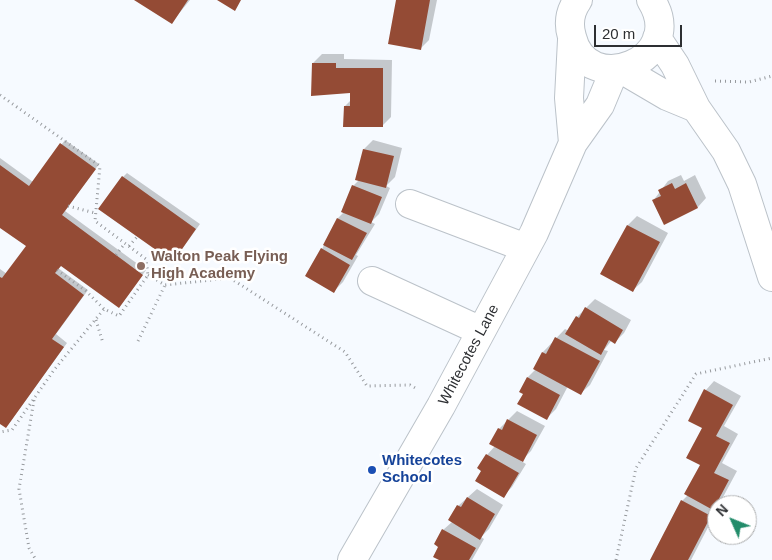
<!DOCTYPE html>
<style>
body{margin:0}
#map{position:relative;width:772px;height:560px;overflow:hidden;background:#f6faff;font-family:Helvetica,sans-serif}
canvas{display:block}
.north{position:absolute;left:707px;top:495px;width:50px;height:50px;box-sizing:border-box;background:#fff;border:1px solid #abacad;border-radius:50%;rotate:314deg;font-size:14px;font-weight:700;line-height:20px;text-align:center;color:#2d2f32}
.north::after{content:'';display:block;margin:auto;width:18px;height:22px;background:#228c6a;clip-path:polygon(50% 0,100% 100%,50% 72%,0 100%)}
.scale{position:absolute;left:594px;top:25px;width:88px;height:22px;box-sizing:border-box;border:2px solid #2d2f32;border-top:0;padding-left:6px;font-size:15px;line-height:18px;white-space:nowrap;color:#2d2f32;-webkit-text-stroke:4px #fff;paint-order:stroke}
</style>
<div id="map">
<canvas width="772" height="560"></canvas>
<div class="north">N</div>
<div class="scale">20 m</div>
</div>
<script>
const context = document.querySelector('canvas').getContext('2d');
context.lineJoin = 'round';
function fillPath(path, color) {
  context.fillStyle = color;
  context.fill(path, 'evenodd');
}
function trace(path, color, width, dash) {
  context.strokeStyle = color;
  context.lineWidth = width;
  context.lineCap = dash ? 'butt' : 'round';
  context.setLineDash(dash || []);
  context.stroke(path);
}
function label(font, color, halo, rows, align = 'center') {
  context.font = font + ' Helvetica,sans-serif';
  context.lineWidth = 5;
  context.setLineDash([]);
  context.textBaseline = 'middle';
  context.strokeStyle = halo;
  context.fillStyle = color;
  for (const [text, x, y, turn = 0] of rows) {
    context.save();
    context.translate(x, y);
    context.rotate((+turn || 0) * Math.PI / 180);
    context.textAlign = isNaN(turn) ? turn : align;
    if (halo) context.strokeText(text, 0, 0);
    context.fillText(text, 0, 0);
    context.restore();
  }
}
fillPath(new Path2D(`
 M137,0H190L172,22Z
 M397,0H437L429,40L420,49Z
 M322,54H344V59L392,60L391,117L382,126L345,106L351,100V92L313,63Z
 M65,140L99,164L65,211L146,270L123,302L61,265L58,268L88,290L56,334L67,343L10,422H0V269L7,274L27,246L0,226V158L33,182Z
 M373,140L402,148L395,177L386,186L390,188L379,214L371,222L375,224L356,255L358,256L343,282L334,291L322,249L338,218L344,212L353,186L359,180L364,149Z
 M127,173L200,224L177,256L123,177Z
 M681,175L684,181L695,175L706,198L698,207L664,223L653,201L668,181Z
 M637,216L668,233L642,282L633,290L602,274L628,225Z
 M595,299L631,320L624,333L615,342L612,340L604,350L608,351L590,385L581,393L568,386L556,409L547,418L525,394L528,377L536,369L543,352L565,329L569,331L577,317Z
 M714,381L741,396L724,426L738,434L722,463L737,471L722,499L716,506L717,510L691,560H652L682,501L688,495L702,464L706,390Z
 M517,411L545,426L531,451L521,461L526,464L512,487L503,496L483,471L487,455L495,446L499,429Z
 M477,489L503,505L489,529L481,537L484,539L472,560H441L440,546L443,530L452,522L458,506Z`), '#0003');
fillPath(new Path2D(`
 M134,0H188L172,24Z
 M217,0H241L235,11Z
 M396,0H430L421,50L388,44Z
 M312,63H336V68H383V127H343L344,106H350V93L311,96Z
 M60,143L96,169L62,215L143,275L119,308L61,266L55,273L84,295L52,339L64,347L6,428L0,424V277L2,278L26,246L0,228V165L29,186Z
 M363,149L394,156L386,188L355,180Z
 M122,176L196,229L173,262L98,209Z
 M672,183L675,189L686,183L698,208L664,225L652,200L661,196L658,190Z
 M352,185L382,197L371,224L341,212Z
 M337,218L367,233L352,260L323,245Z
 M627,225L660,242L633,292L600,274Z
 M321,248L350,265L334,293L305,276Z
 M585,307L623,330L615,344L609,340L601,355L565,334L576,316L579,318Z
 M555,337L600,361L581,395L533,369L542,352L546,354Z
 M527,377L560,395L547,420L517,404L523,394L519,392Z
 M704,389L733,405L716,436L730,443L714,473L729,480L713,510L684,494L700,465L686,458L702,428L688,421Z
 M507,419L537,435L523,462L489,444L498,428L502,430Z
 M486,454L519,473L504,498L475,481L481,471L477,468Z
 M467,497L495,514L480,540L448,520L457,505L461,507Z
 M681,500L711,516L688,560H650Z
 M442,529L476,548L469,560H439L433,557L438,547L434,544Z`), '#944b35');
const minor = new Path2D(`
 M578,0C570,11 568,24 572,37C587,100 689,60 651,0
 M657,38L675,65L696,108L726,151L742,184L772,277
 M572,40L569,98L573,143
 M621,69L667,96L696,108
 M410,204L526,248
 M372,281L481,331
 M352,560L441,406L534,233L573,143L600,105L615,69`);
trace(minor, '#bbc2c9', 30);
trace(new Path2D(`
 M715,81L749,82L772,76
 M0,95L100,166L95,221L146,259L148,275L119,316L104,309L54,370L12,430L0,432
 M68,206L95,213
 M129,246L137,237
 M116,255L125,243
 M57,270L86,291L104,309
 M148,275L165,285L230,278L345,352L367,386L410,385L417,389
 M96,320L103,343
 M138,341L165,285
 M34,400L19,489L29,548L36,560
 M616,560L636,468L696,374L772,358`), '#96999d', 3, [1, 4]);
trace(minor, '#fff', 28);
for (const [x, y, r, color] of [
 [141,266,5,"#8d6e63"],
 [372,470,5,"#1a4fb4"]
]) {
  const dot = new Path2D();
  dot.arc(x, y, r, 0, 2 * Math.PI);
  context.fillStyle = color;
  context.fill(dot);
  trace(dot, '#fff', 2);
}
label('bold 15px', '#785e54', '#fff', [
 ["Walton Peak Flying",151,257],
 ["High Academy",151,274]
], 'left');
label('15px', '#2d2f32', '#fff', [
 ["Whitecotes Lane",469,355,-62]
]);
label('bold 15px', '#164399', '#fff', [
 ["Whitecotes",382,461],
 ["School",382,478]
], 'left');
</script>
